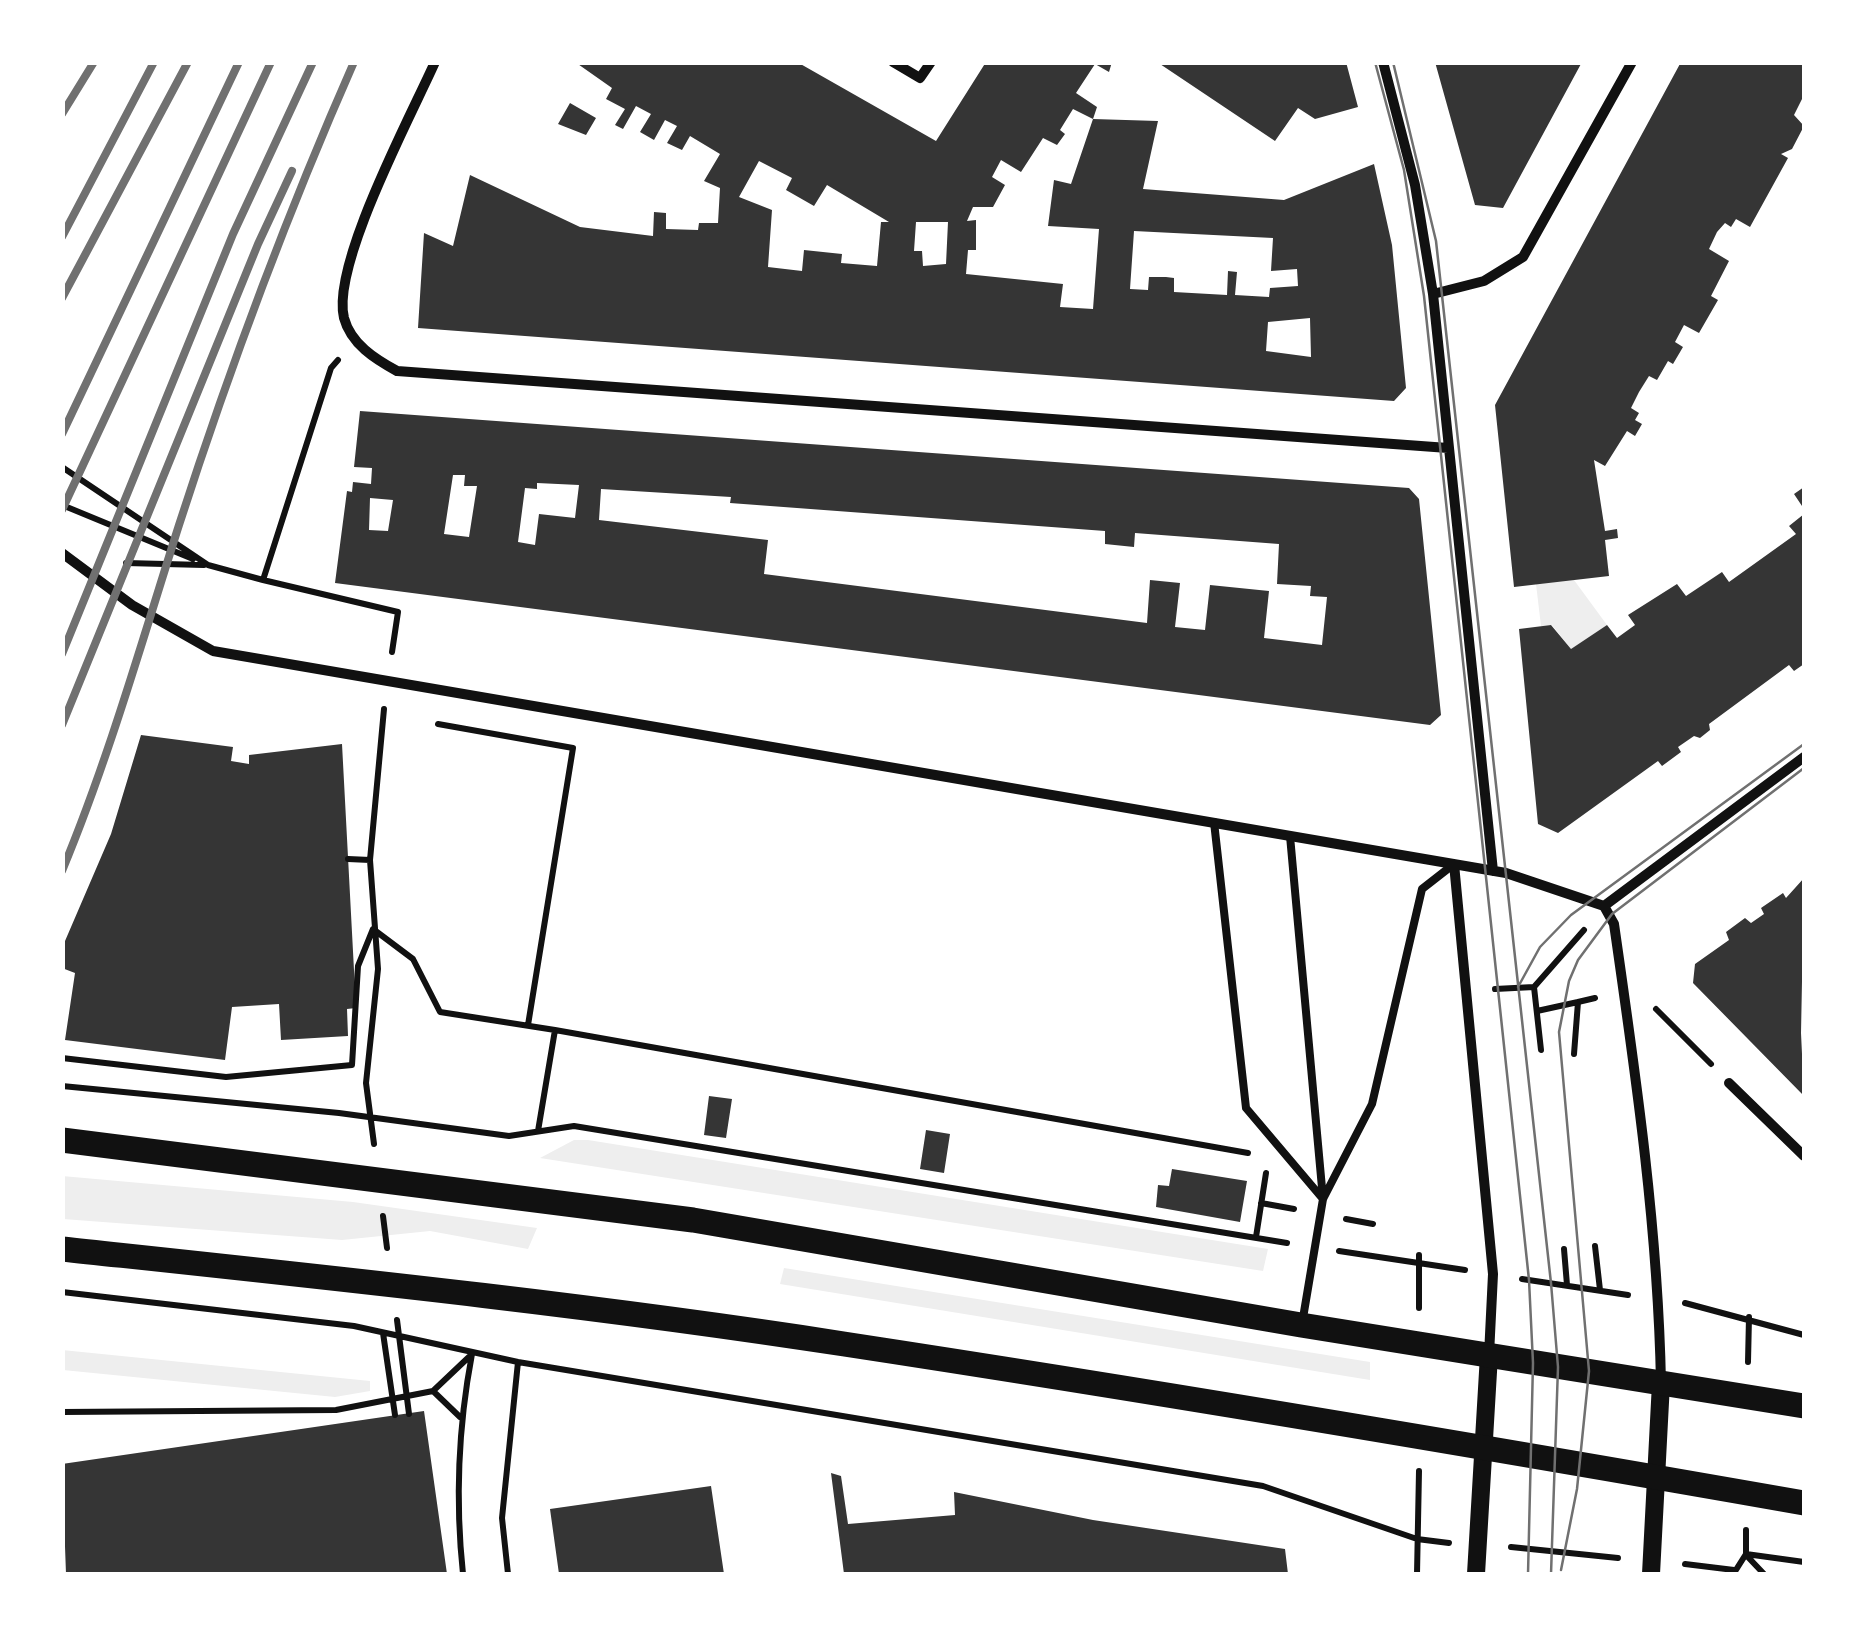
<!DOCTYPE html>
<style>
body{margin:0}
#map{position:relative;width:1867px;height:1637px;overflow:hidden;background:#fff;font-family:"Noto Sans",sans-serif}
canvas{display:block}
.frame{position:absolute;inset:0;border:65px solid #fff;pointer-events:none}
</style>
<div id="map">
<canvas width="1867" height="1637"></canvas>
<div class="frame"></div>
</div>
<script>
const context = document.querySelector('canvas').getContext('2d');
context.lineJoin = 'round';
function fillPath(path, color) {
  context.fillStyle = color;
  context.fill(path, 'evenodd');
}
function trace(path, color, width, dash) {
  context.strokeStyle = color;
  context.lineWidth = width;
  context.lineCap = dash ? 'butt' : 'round';
  context.setLineDash(dash || []);
  context.stroke(path);
}
fillPath(new Path2D(`
 M1574,580L1607,625L1571,649L1552,625L1541,626L1536,584Z
 M574,1140H588L1268,1249L1263,1271L540,1158Z
 M62,1176L353,1202L537,1228L528,1249L430,1231L342,1240L63,1219Z
 M784,1268L1370,1362V1380L780,1284Z
 M62,1350L370,1381V1391L335,1397L63,1370Z`), '#eee');
fillPath(new Path2D(`
 M575,62H797L936,141L986,62H1112L1109,72L1095,64L1076,93L1097,107L1093,119L1158,121L1143,189L1284,200L1374,164L1392,245L1406,388L1394,401L418,328L424,233L453,246L470,175L580,227L653,236L654,212L666,213V229L698,230L699,223H718L720,188L704,181L720,154L690,136L682,150L667,143L677,126L665,120L654,140L640,132L651,114L636,106L623,129L615,125L625,109L606,99L612,88ZM1073,109L1093,119L1071,184L1054,180L1048,226L1099,229L1093,309L1060,307L1063,284L966,274L968,250H976V220L967,221L973,207H993L1005,185L992,177L1001,160L1021,172L1043,138L1057,145L1065,134L1060,130ZM759,161L792,178L786,190L814,206L827,185L889,222H881L877,266L841,263L842,254L804,250L802,271L768,267L772,210L739,197ZM916,222H948L946,264L923,266L922,251H914ZM1134,231L1273,238L1271,271L1297,269L1298,286L1270,288L1269,297L1235,295L1237,272L1228,271L1227,295L1174,292V278L1166,277H1149L1148,290L1130,289ZM1310,318L1311,357L1266,351L1268,322Z
 M1157,62H1346L1358,107L1315,119L1298,108L1275,141Z
 M1435,62H1582L1503,208L1475,205Z
 M1681,62H1804V95L1794,115L1804,126L1792,149L1781,154L1788,158L1750,227L1736,219L1731,227L1725,223L1717,232L1709,249L1729,261L1711,296L1718,300L1699,333L1684,325L1675,342L1683,347L1673,364L1668,361L1657,380L1649,376L1639,392L1631,408L1639,413L1635,420L1642,424L1635,436L1627,431L1605,466L1594,460L1605,531L1617,529L1618,538L1605,540L1609,576L1514,587L1495,405Z
 M570,103L596,118L586,135L558,124Z
 M360,411L1409,488L1419,499L1441,715L1430,725L335,583L347,491L352,492L353,482L371,484L372,468L354,467ZM453,475H465L464,486H477L469,537L444,534ZM537,483L579,485L575,518L539,514L535,545L518,542L525,488L537,489ZM601,489L731,497L730,503L1105,531V544L1134,547L1135,533L1279,544L1277,584L1311,586L1310,596L1327,597L1322,645L1264,638L1269,591L1210,585L1205,630L1175,627L1180,583L1150,580L1147,623L764,574L768,540L599,520ZM370,498L393,500L388,531L369,530Z
 M1804,487V509L1794,494Z
 M1804,514V664L1794,671L1789,665L1709,724L1710,730L1700,738L1694,736L1678,747L1681,752L1662,766L1658,761L1558,833L1538,824L1519,629L1551,625L1571,649L1607,625L1617,638L1635,625L1628,615L1677,584L1686,596L1722,572L1729,582L1796,534L1789,526Z
 M141,735L233,747L231,761L249,764V755L342,744L356,1008L347,1009L348,1036L281,1040L279,1004L232,1007L225,1060L65,1040L75,973L62,968V948L111,834Z
 M1804,878L1801,1033L1804,1096L1693,983L1695,964L1729,940L1726,932L1745,918L1751,923L1764,914L1761,908L1783,893L1786,898Z
 M709,1096L732,1099L726,1138L704,1135Z
 M926,1130L950,1134L944,1173L920,1169Z
 M1172,1169L1247,1181L1240,1222L1156,1207L1158,1185L1169,1186Z
 M424,1411L447,1574H66L62,1464Z
 M831,1473L841,1476L848,1524L955,1515L954,1492L1093,1520L1285,1549L1288,1574H844Z
 M711,1486L724,1574H559L550,1509Z`), '#353535');
trace(new Path2D(`
 M338,360L331,368L263,580L398,612L392,652
 M62,467L208,565L263,580
 M62,505L193,559
 M126,563L204,565
 M438,724L573,748L528,1025
 M348,859L370,860
 M1495,989L1534,987
 M1656,1009L1711,1064
 M1537,1011L1578,1002
 M555,1030L1248,1153
 M1541,1050L1534,987L1584,930
 M1574,1054L1578,1002L1595,998
 M62,1058L226,1077L352,1065L358,966L373,929L413,959L440,1012L555,1030L538,1131
 M62,1086L339,1113L509,1136L574,1126L1287,1243
 M374,1144L366,1083L378,969L370,860L384,709
 M1261,1203L1294,1209
 M383,1216L387,1248
 M1346,1219L1373,1224
 M1256,1237L1266,1173
 M1595,1246L1600,1290
 M1564,1249L1567,1285
 M1339,1251L1465,1270
 M1522,1279L1628,1295
 M62,1292L354,1326L518,1362L1263,1486L1417,1539L1449,1543
 M1685,1303L1804,1335
 M1419,1308V1255
 M397,1320L409,1414
 M383,1333L395,1415
 M1748,1362L1749,1317
 M433,1391L471,1355
 M62,1412L336,1410L433,1391L460,1417
 M1511,1547L1618,1558
 M1746,1554L1804,1562
 M1746,1555L1764,1574
 M1685,1564L1734,1570
 M1734,1573L1746,1554V1530
 M463,1574C455,1499 458,1428 472,1354
 M508,1574L502,1518L518,1362
 M1417,1574L1419,1471`), '#111', 6);
trace(new Path2D(`
 M1214,822L1246,1108L1323,1199
 M1290,836L1323,1199L1303,1318
 M1323,1199L1372,1104L1422,889L1454,864`), '#111', 8);
trace(new Path2D(`
 M435,62C411,116 331,265 344,318C351,344 375,359 397,371L1448,448
 M893,62L920,78L931,62
 M1383,62L1415,185L1433,294L1493,871
 M1433,294L1484,281L1523,257L1632,62
 M62,553L132,605L213,651L1506,873L1604,906L1614,924C1636,1077 1658,1228 1661,1383
 M1454,864L1493,1274L1489,1355
 M1604,906L1804,757
 M1729,1083L1804,1156`), '#111', 10);
trace(new Path2D(`
 M1476,1574L1489,1355
 M1651,1574L1661,1383`), '#111', 18);
trace(new Path2D(`
 M62,1140L693,1220L1301,1325L1804,1406
 M62,1249C323,1277 585,1304 844,1344C1165,1393 1485,1447 1804,1503`), '#111', 25);
trace(new Path2D(`
 M1375,62L1404,170L1424,296L1529,1280L1533,1363L1528,1574
 M1393,62L1436,241L1551,1283L1558,1367L1551,1574
 M1518,987L1540,947L1571,915L1804,744
 M1561,1570L1577,1489L1589,1371L1559,1032L1569,981L1578,960L1612,914L1804,768`), '#707070', 2.5);
trace(new Path2D(`
 M62,114L94,62
 M62,237L154,62
 M62,298L188,62
 M62,434L239,62
 M62,510L271,62
 M62,654L233,234L313,62
 M62,725L258,244L292,171
 M62,871C109,758 142,641 179,525C230,367 287,214 354,62`), '#707070', 8);
</script>
